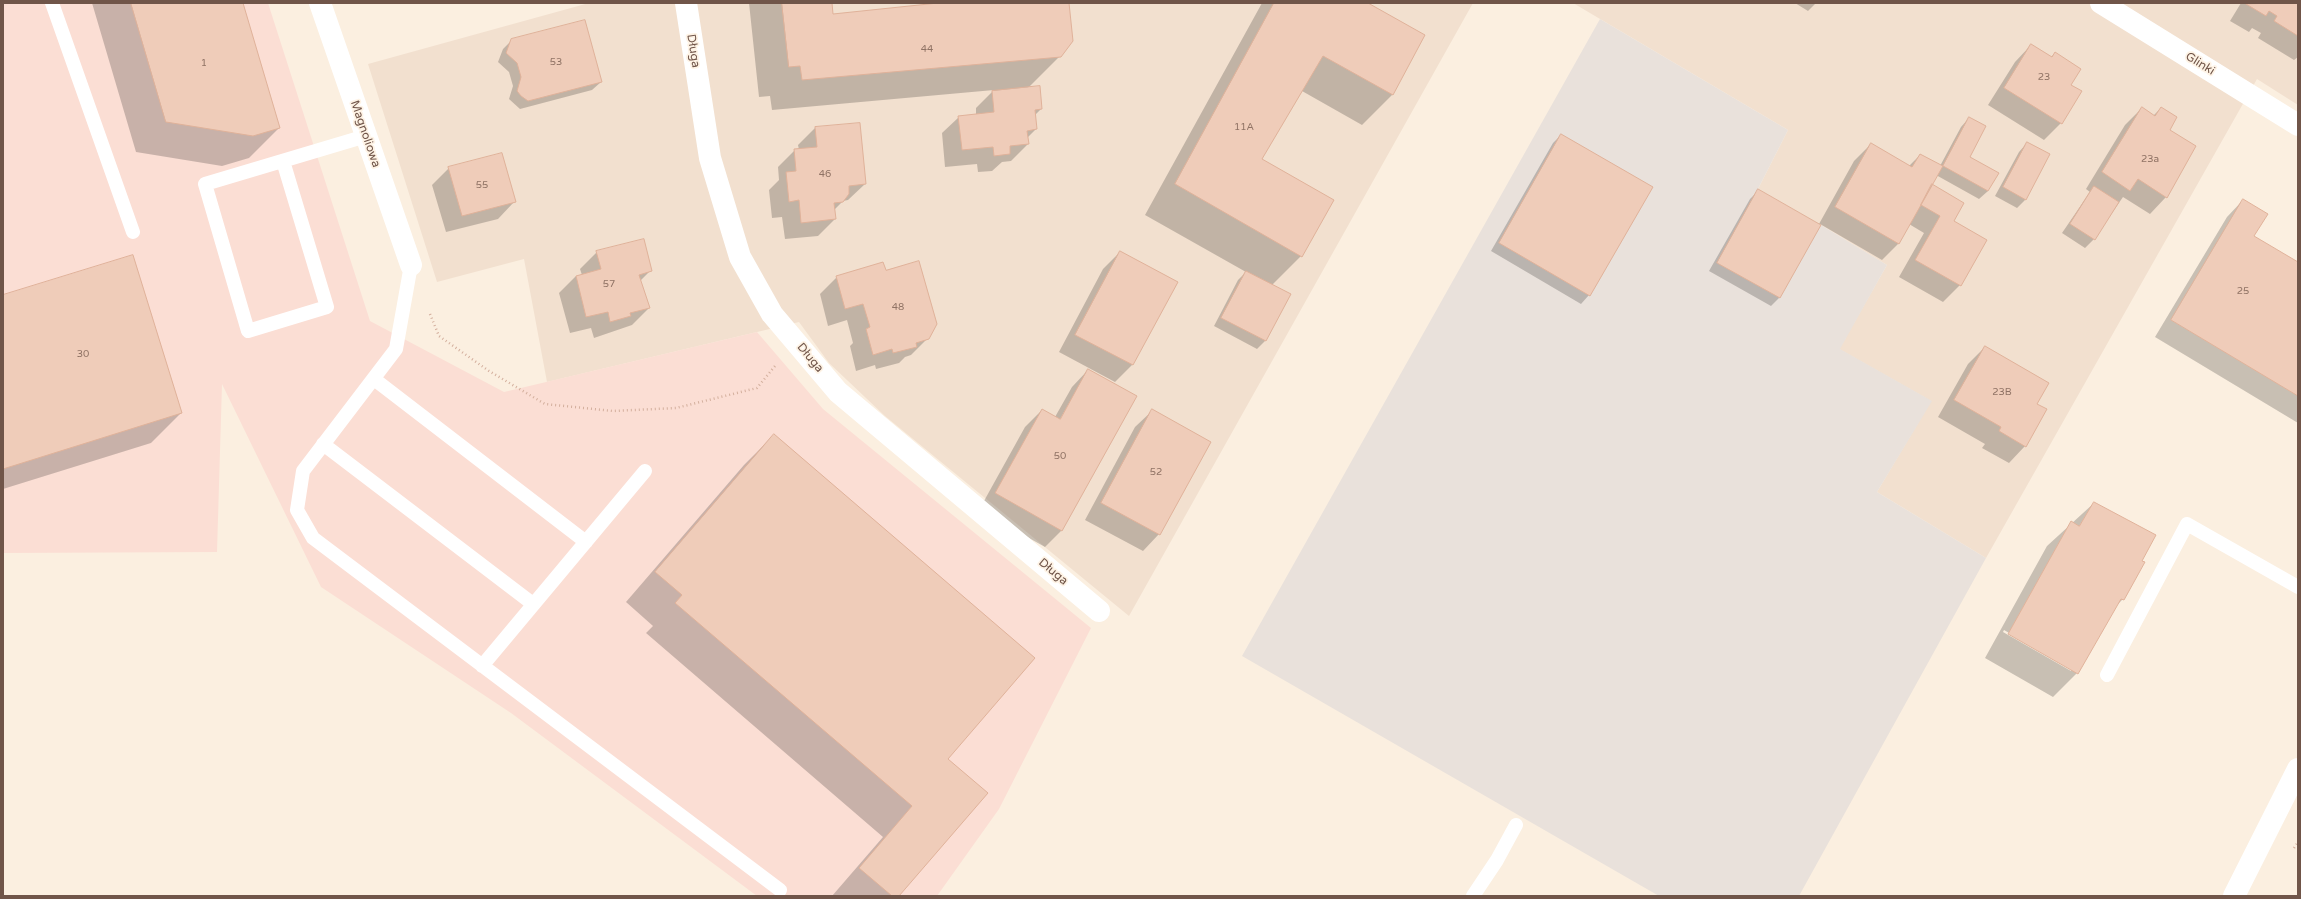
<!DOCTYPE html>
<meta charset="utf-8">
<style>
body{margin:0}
#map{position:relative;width:2301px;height:899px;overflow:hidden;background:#fbefe0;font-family:"Varela Round",sans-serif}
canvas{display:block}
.frame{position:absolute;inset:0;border:4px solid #705549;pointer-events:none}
</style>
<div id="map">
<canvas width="2301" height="899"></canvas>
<div class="frame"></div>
</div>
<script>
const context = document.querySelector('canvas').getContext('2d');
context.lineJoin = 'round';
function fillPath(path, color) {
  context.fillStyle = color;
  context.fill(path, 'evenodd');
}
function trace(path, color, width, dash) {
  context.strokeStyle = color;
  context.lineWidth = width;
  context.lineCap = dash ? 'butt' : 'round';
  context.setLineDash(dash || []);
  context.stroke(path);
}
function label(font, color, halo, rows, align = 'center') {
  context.font = font + ' "Varela Round",sans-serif';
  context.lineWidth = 3.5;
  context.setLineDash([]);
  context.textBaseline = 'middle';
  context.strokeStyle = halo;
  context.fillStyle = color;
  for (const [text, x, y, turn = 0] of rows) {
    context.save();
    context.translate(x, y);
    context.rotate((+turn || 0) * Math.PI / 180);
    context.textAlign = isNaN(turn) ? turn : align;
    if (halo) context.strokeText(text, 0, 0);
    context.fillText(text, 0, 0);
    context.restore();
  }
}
fillPath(new Path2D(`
 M589,3H1473L1129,616L885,416L829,363L799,322L547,382L524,259L437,282L368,64Z
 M1573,3H2298V105L2257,79L1986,558L1877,492L1931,401L1839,349L1887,265L1821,225L1758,189L1788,130Z`), '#f2e0cf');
fillPath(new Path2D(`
 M3,3H268L370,321L504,392L757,332L823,409L1091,628L999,809L937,896H757L511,713L321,587L222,384L217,552L3,553Z`), '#fbded4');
fillPath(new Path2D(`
 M1600,19L1788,130L1758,189L1821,225L1887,265L1840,349L1932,401L1877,492L1986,558L1799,896H1659L1242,656Z`), '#e9e1db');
fillPath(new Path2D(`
 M92,3H242L279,128L249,158L222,166L136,152Z
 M749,3H831L832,15L948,3H1068L1060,56L1028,88L1041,109L1035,115L1036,129L1027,138L1028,144L1011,161L1002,162L992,171L978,172L977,164L945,167L942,133L959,117L976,115V108L994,90L772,110L770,96L759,97Z
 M1262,3H1366L1423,36L1392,95L1362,125L1302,91L1261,159L1301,256L1272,285L1290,295L1265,341L1257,349L1214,326L1238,280L1246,272L1145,215Z
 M1795,3H1816L1808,11Z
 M2241,3H2298V57L2294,60L2258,38L2261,33L2252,28L2249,32L2230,21Z
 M512,40L601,82L592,90L520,109L509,99L513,86L509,72L498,62L503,49Z
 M2031,45L2051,57L2055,53L2070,85L2061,123L2044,140L1988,105L2015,62Z
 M2142,108L2153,116L2161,108L2169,130L2166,197L2150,214L2123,197L2094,239L2085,248L2062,233L2090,192L2086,189L2125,125Z
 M1969,118L1968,157L1988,191L1979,199L1936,175L1931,184L1953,222L1960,285L1943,302L1899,277L1924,233L1909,224L1899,243L1882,260L1820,224L1779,298L1771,306L1709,271L1750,199L1758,191L1819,224L1854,161L1871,144L1909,166L1920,155L1940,166L1961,127Z
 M815,128L865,184L848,200L843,201L834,210L835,219L818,236L785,239L782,217L772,218L769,190L779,180L778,167L795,150H799L798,145Z
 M1561,135L1589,295L1581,304L1491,251L1553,143Z
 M2027,143L2026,199L2017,208L1995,196L2019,152Z
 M449,168L514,202L498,219L446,232L432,185Z
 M2243,200L2253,236L2298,263V423L2155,337L2227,217Z
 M597,252L650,271L640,281L649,308L632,325L594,338L591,328L570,333L559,293L576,276L582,275L580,269Z
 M1120,252L1177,282L1132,365L1115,382L1059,352L1103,269Z
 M885,271L928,338L911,355L905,357L899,363L876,369L875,365L856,371L850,346L853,343L847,320L828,326L820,294L837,277Z
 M3,296L181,413L151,443L3,489Z
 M1985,347L2036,404L2025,446L2009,463L1982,448L1985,444L1938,417L1968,364Z
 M1088,370L1062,530L1045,547L979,510L1025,427L1042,410L1055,417L1072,387Z
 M1152,411L1159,534L1143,551L1085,520L1135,427Z
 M774,435L946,759L898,896H832L883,837L646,633L653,626L626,602L744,465Z
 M2094,503L2141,561L2123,599L2115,607L2077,673L2053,697L1985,658L2047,546ZM2004,630L2071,669V671L2003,632Z`), '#0003');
const building = new Path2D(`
 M131,3H243L280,128L253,136L166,122Z
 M782,3H832L833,14L938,3H1069L1073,41L1061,57L802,80L800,66L789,67Z
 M1274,3H1368L1425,35L1393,95L1323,56L1262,159L1334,200L1302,257L1175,184Z
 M2298,3V36L2274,21L2277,16L2269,11L2266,16L2246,4Z
 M585,20L602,82L528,101L521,96L517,91L521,77L517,63L506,53L511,39Z
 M2031,44L2052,57L2055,52L2081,69L2071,85L2082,91L2062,124L2004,88Z
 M1040,86L1042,109L1035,110L1037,129L1027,131L1029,144L1010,146V154L994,156L993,147L962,150L958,116L994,112L992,91Z
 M2142,107L2155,116L2161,107L2177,117L2170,130L2196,146L2167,198L2138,179L2130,191L2102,172Z
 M1969,117L1986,126L1970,157L1999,173L1988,191L1943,166Z
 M860,123L866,184L849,186V194L843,202L834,203L836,219L801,223L799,200L789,202L786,172L796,171L794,149L817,147L815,127Z
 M1561,134L1653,187L1590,296L1499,243Z
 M2027,142L2050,154L2026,200L2003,187Z
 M1871,143L1912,167L1920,154L1943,166L1899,244L1835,207Z
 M502,153L516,202L462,216L448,167Z
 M1932,184L1964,203L1954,221L1987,240L1961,286L1915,260L1940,216L1921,205Z
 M2094,186L2119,202L2095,240L2070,224Z
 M1758,189L1821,225L1780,298L1717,263Z
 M2243,199L2268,214L2254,236L2298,262V396L2171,320Z
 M644,239L652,271L639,275L650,308L630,313L631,316L610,322L608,312L586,317L576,276L601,269L596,251Z
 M1120,251L1178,282L1133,365L1075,335Z
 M133,255L182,413L3,469V295Z
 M919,261L937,324L929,339L916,343L917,347L893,353L892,349L873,355L866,329L870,327L863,304L845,309L836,276L883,262L886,270Z
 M1246,271L1291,294L1266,341L1221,318Z
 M1985,346L2049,383L2037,404L2047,409L2026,447L1999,431L2001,427L1954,400Z
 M1088,369L1137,396L1062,531L995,493L1042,409L1060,419Z
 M1152,409L1211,442L1160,535L1101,503Z
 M774,434L1035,658L948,759L988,793L899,896H892L859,868L912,806L675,603L682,595L655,572Z
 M2094,502L2156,535L2142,561L2145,562L2124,600L2121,599L2078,674L2008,634L2071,521L2079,526Z`);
fillPath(building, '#efccb9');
trace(building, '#e0b29a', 1);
trace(new Path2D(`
 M430,314L439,336L489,371L545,404L613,411L676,408L757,388L775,366
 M2294,848L2298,842`), '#d3af9d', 2.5, [1, 3]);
trace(new Path2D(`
 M52,3L133,232
 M283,161L327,307L248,331L205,184L366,136
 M411,265L396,349L303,471L297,510L313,538L780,890
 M374,379L586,542
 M323,444L533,604
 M482,666L645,471
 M2107,675L2187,524L2298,587
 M1473,896L1497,860L1516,825`), '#fff', 14);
trace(new Path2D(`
 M320,3L411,265
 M686,3L710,158L740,257L772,314L838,392L1099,611
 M2101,3L2298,125
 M2234,896L2298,769`), '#fff', 22);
label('10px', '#907365', null, [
 ["44",927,49],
 ["53",556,62],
 ["1",204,63],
 ["23",2044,77],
 ["11A",1244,127],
 ["23a",2150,159],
 ["46",825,174],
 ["55",482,185],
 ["57",609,284],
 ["25",2243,291],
 ["48",898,307],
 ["30",83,354],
 ["23B",2002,392],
 ["50",1060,456],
 ["52",1156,472]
]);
label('12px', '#705549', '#fef3e5', [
 ["Długa",693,51,81],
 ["Glinki",2200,64,32],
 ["Magnoliowa",365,134,71],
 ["Długa",810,358,50],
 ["Długa",1053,572,40]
]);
</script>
